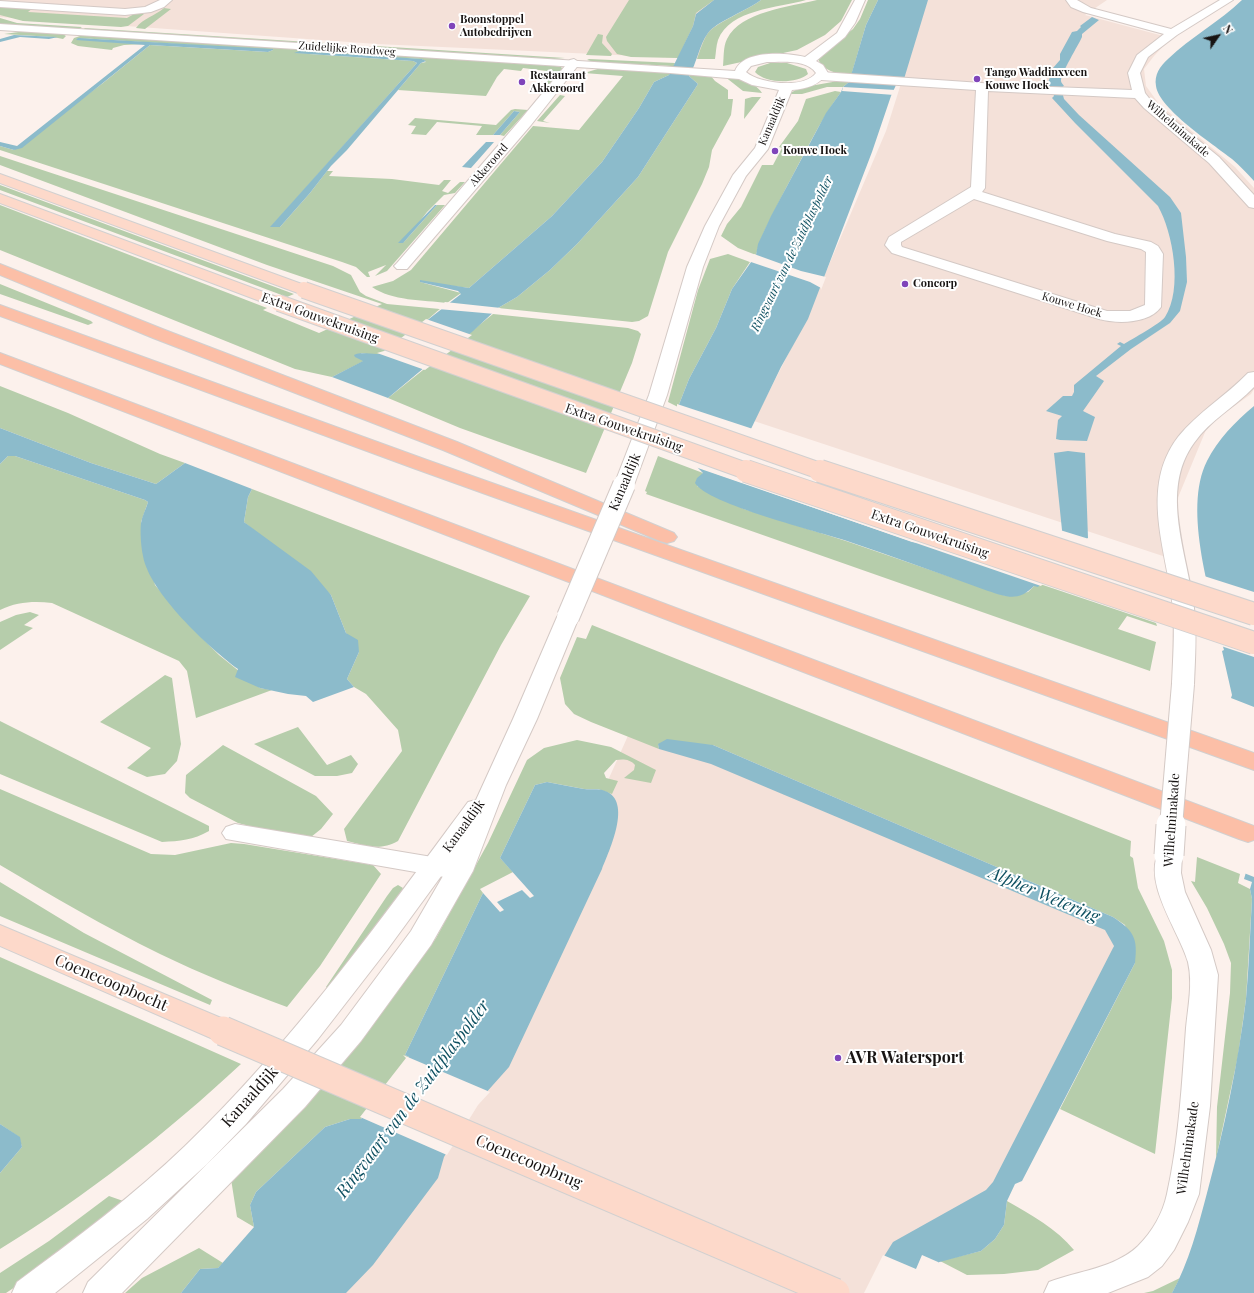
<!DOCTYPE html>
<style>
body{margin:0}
#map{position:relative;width:1254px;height:1293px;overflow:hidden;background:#fcf1ec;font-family:"Playfair Display",serif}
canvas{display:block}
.north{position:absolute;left:1198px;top:16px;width:40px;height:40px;-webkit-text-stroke:3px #fff;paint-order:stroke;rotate:56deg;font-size:11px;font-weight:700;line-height:16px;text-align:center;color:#181413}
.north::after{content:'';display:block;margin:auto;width:14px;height:18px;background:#181413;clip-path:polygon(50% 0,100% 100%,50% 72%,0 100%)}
</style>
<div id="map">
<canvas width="1254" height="1293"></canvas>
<div class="north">N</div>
</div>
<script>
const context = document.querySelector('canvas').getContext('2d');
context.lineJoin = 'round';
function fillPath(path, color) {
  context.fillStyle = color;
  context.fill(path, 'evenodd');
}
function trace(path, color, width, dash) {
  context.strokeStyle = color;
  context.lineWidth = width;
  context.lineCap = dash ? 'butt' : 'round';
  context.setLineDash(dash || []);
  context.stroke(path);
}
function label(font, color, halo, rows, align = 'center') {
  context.font = font + ' "Playfair Display",serif';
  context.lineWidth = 4;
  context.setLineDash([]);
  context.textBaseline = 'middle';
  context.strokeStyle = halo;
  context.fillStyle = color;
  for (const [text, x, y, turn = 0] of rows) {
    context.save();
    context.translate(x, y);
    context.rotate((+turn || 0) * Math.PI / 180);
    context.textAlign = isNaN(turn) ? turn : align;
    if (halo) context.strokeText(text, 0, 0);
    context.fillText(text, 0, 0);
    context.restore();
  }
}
fillPath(new Path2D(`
 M0,0H726L703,59L377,44L0,17Z
 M920,0H1107L1085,15L1171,38L1154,56L1144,69L1146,86L1159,104L1235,167L1254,188V389L1251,394L1208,425L1177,500L1181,562L754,421L805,321L886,131L904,74Z
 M635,720L1118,928L1102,996L991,1214L912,1257L904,1293H277L491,1042Z`), '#f4e1d9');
fillPath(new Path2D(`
 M629,0H714L696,13L693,26L678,58L631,57L617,54L607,41L606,37Z
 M761,0H806C778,8 730,9 718,40C716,46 716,53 715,59H697C700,51 703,40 708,33C718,21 747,11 761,0Z
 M817,0H852L841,21L825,35L797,50L723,66C724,57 723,47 727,39C741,11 790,7 817,0Z
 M868,0H878L866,25L851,76C840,75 819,70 818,57L853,29L860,19Z
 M0,6L33,8L28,12L127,18L134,14H144L128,26L121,27L23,21L0,15Z
 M164,8L171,9L145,29L136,28C143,18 155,16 164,8Z
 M0,18L17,23L82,27L79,29L0,24Z
 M85,28L341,44L332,45L82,30Z
 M26,31L61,33L66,36L63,39L53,37L4,34Z
 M598,34L603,35L602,43L612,54L611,56L586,55Z
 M83,35L555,66L561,67L565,71L545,92L529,91L541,89L555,72L523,68L521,71L504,69L497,77L486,96L398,90L421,63L426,62L422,59L294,53L413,61L417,63L271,227H280L310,193L327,171H333L329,176L392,179L439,185L444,180H451L442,191L448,193L460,182H465L455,193L444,195L427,212L403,243L437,205H445L387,271L375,276L386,265L368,272L370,277H367L356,267L342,262L0,150V146L14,150L103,83L150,45L268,52L273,50L78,38L145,44L124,45L113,48L112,50L78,46L71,43L74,38Z
 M375,46L565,58L554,59L378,48Z
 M587,60L589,59L675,63L674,66H671L594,62Z
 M770,63H787L806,69L808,74C796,84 766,84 755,72L758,67Z
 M601,68L671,72L669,75L654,82L639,108L602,162L552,216L469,288L420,282L461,293L447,303C423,300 392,301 372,287L393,281L411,270L533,126L579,130L623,76L584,73Z
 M691,73L710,75L715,81L728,90V99H733L731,115L712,150L709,167L702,184L668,252L648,316L639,321L632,322L498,308L517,297L550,270L577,244L638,177L698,84L689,76Z
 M724,76C736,78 755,81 762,93L743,91Z
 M838,81L849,82L843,87H827L802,94H789L799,88Z
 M835,91L841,92C819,122 804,155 786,188C776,209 761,233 756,255L738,248L721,236L727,224L741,207L762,165H773L782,148L779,147L798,121L806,99Z
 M560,95L565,96L543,121L550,123L537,121Z
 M752,97H761L744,119L745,99Z
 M515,109L528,110L504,136L500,135L520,112L514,111L493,135H476L482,126L437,122L426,135L411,134L416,126L408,125L415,118L496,125L511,110Z
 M0,156L333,266L351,275L360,292L366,296L387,304L440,309C426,320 396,350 380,354C373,356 367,354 361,353L364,361L332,377L295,369L0,250V205L267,308L263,310L319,333L382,304L267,265L0,165Z
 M0,185L294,294L287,297L0,190Z
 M728,254L750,262L732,289L716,328L689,379L678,407L668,402L698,290L710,259Z
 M0,284L91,321L93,323L88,325L0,294Z
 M493,314L628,328L638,331L641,334L632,363L586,473L460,428L388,398Z
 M0,386L68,413L160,454L185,463L156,484L91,463L0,428Z
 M8,456H15L145,500L148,502L141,522L155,585L190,626L219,655L260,688L272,690L196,718L187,671L179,661L52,603C33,601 17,602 0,610V464Z
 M658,456L703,473L697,486L744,509L846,541L1006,596L1028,592L1034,586L1040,584L1156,623L1157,626L1127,616L1118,629L1156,642L1150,671L646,494L647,492L645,491Z
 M252,489L530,596L501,645L398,841C380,851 366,846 347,841L344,829L402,751L398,730L366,694L354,687L347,679L359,652L346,633L331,595L244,522L248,497Z
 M30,612L39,615L24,625L33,628L0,650V622L16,615Z
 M592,625L1131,841L1130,856L1133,858L1138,888L1164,941L1172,970V998L1155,1154L1060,1109L1135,963L1125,925L1113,917L713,745L658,744L659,749L591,722L574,714L565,704L560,678L577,637L586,639Z
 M165,675L172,678L181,744L177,761L165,774L147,777L127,768L151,748L100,722Z
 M0,721L209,826V831C193,840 180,841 162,842L0,774Z
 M298,727L327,765L351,755L358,764L352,773L337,776H315L254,744Z
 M577,740L611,747L656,770L651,783L624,778L634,770L635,765C630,759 623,759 616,760L604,773L606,778L618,781L612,794L598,789H584L547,782L535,785L500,858L513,872L480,889L483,893L405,1055L409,1057L361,1119H350L325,1127L256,1192L250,1205L254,1227L237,1217L231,1179L363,1037L436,938L488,843L527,760L544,748Z
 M223,745L316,796L333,814L321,829L311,837L275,833L238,823L190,798L185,793L186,775Z
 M0,789L151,854L175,855L231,843L244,844L373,865L381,874L320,966L287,1007C244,991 201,974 160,954C105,927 52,896 0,865Z
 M1197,857L1240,874L1238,883L1250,889L1252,899L1246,999L1238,1056L1216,1159L1217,1107L1230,993L1231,963L1224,944L1207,908L1191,881L1195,882Z
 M0,882L84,933L212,1000L210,1005L0,916Z
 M398,885L403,888L400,895L327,988L326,987L387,896L393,888Z
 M0,957L241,1064C167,1133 86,1196 0,1249V1173L22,1147L19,1137L0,1124Z
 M109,1196L126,1202L45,1267L6,1293H0V1273L49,1241Z
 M1007,1201C1030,1214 1057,1229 1074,1250L1038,1270L1004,1274L967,1275L940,1261L981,1251L995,1239L1004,1225Z
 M199,1248L223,1263L218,1268L200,1269L181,1293H125L142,1278Z
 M1180,1278L1172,1293H1144L1153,1291Z`), '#b6cdab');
fillPath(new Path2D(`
 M714,0H761C747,11 717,21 708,33C699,45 697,63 689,76L698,84L638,177L577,244L550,270L517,297L498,308L472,332L437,357L388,398L332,377L363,361L355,357L354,355C363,351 374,356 385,353L461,294L458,291L420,282V280L469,288L552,216L602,162L639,108L654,82L669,75L693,26L696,14Z
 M878,0H928L904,79L896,85L891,96L872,152L808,319L781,367L750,431L678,407L689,379L716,328L732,289L756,255L758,244L771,216L826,113L841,92L843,87L849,82L866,25Z
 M1242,0H1254V181C1247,173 1240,166 1232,159C1213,144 1159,109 1156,86C1154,75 1160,66 1168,59C1191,37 1219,22 1242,0Z
 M1092,17L1099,20L1082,34V37C1079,44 1060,75 1061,81C1061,83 1063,84 1064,86L1061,88L1064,99L1079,115L1170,197L1181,213L1186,257L1187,282L1180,311L1170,323L1131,349L1096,376L1104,381L1083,411L1095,417L1087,441L1060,440L1056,439L1058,420L1062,416L1046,411L1063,396H1072L1074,392V385L1121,346L1117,344L1120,342L1124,344C1132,339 1160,324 1165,317C1183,289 1173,233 1158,206L1075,123L1052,98L1054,96L1051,87L1047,86L1053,68L1060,60V54L1072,32L1077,31L1081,27L1080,26Z
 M14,35L58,37L49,39L20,37L0,42V39Z
 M78,38L273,49V50L268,52L150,45L22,148L14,150L0,146V142L17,146L145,45L76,40Z
 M300,51L422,59L426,61L421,63L347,150L331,166L310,193L280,227H270L417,63L413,61L294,53Z
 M514,111L520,112L500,135H493Z
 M486,142H494L471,168L462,167Z
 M435,205H437L403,243H398Z
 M1254,406V707L1231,698L1232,695L1222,651L1224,650C1212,600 1182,510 1207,461C1218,439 1235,422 1254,406Z
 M0,428L91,463L156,484L185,463L252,489L248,497L244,522L311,571L331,595L346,633L358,640L359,652L347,679L354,687L313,702L306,696L288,694L260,688L235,677L238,669C209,648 149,592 143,556C141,547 140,532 141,523C142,516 146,509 148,502L145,500L15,456H8L0,464Z
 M1068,451L1085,453L1088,538L1062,558L1038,587L1034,586C1018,602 1007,597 988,591C941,574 895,557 847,541C820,532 707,504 695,483L697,478L703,473L697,467L912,542L1038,561L1061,537L1062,530L1054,453Z
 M667,739L713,745L1113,917C1134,931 1138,938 1135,963L1022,1181L1015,1184L1007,1201L1004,1225L995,1239L981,1251L917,1268L913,1293L883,1258L893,1242L986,1190L993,1182L1114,946L1105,930L711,764L659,749L658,744Z
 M547,782C559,784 571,787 584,789C591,790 598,788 605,791C633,801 609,851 602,869L509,1067L476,1104L444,1157L438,1178L373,1265L346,1293H181L200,1269L218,1268L254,1227L250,1205L256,1192L325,1127L350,1119H361L409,1057L405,1055L483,893L500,912L504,910L497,902L522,890L530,898L534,896L500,858L535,785Z
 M1254,845V1293H1172C1189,1262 1198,1227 1207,1193C1224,1130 1238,1064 1246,999C1249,966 1250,932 1252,899L1250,889L1252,882L1244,879Z
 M0,1124L20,1137L22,1147L0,1173Z`), '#8cbbcb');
fillPath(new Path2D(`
 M843,87L896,90L894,95L842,91Z
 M754,254L801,271L826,277L821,290V288L810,282L748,261Z
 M445,302L501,308L495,314L438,309Z
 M426,319L472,335L425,370L377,353L384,351Z
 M677,404L753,429L750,433L677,408Z
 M732,452L747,453L761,460L762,466L756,486L876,524L889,533L913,540H923L1037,559L1042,556L1059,536L1060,530L1089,539L1073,550L1041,586L695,467L698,464L703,466L722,454Z
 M1204,576L1254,592V657L1221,646Z
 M1254,843V877L1244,873Z
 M403,1055L490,1092L478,1105L447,1155L360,1117L406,1058Z
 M883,1255L916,1269L922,1255L938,1262V1264L918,1269L915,1293H864Z`), '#fcf1ec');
const minor = new Path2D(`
 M160,0H172L164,7L151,12L125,15L0,7V1L125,9L145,7Z
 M1066,0H1077L1091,8L1171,29L1220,0H1233L1177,35L1148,57L1140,73L1145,93L1152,102L1219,157L1254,195V208L1249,207L1209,163L1144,108L1135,98L988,91L985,188L982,192L1115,234L1151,242L1158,246L1163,254L1161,307C1149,324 1117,324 1099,319L892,253L885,245L889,237L971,187L976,90L821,80L815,76L821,72L1025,86L1132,90L1128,73L1137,55L1164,34L1083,12L1071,7ZM974,199L1107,241L1141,249L1146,252L1145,305L1130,311H1107L902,247L901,245V242Z
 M574,59L580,63L531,125L407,269H397L394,266L397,263L521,119L570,60Z
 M1254,372V387C1235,407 1210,420 1194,443C1159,491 1188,555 1194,608C1197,633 1195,659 1194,684L1191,689L1183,691L1175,689L1172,684C1173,659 1175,633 1173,608C1167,551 1139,488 1178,437C1198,412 1226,396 1248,373Z
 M235,824L450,860L459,862L463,869L459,876L450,878L226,839L222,833L226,827Z
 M1169,846L1178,849L1182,855L1181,873L1185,892L1211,950L1218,975L1210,1106L1199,1194L1188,1222L1174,1250L1162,1266L1148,1277L1108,1293H1044L1049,1282C1078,1271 1115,1268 1138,1246C1152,1232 1163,1213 1167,1194C1179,1140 1182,1083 1186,1028C1188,1007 1193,983 1188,962C1179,930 1141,882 1160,849Z`);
const secondary = new Path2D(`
 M855,0H865L855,23L845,37L816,61L823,65L828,73C819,85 807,89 792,90L768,149L746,176L719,226L703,267L667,395L634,485L631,489L624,491L617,489L614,485L649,395L687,267L705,226L733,175L755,148L779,90L752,85L739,79L670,73L0,30V24L735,71C744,49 786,53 805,57L837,33ZM767,62C782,62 807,59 816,73C804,89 760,84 746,72L751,66Z
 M568,611L576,612L579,617L537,719L506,785L473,871L431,945L361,1041L305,1107L122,1293H83L88,1282L283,1089L341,1025L411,931L450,864L387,950L318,1039L246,1124L207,1164L147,1219L55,1293H12L17,1282C75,1239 133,1196 185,1146C292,1043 380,921 468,802L476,800L513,719L557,617L560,612Z`);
const primary = new Path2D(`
 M0,174L310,287L312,290L310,293H298L0,183Z
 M0,194L285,300L287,303L285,306L279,308L273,306L0,203Z
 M0,925L233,1023L237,1031L233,1039L223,1042L213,1039L0,946Z`);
const motorway = new Path2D(`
 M0,264L165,330L457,442L674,533L677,537L674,541L667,543L660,541L443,450L153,338L0,275Z
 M0,305L427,460L1254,753V770L413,468L0,316Z
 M0,353L1254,826V840L1248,842L1239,839L0,364Z`);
trace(minor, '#d4c9c5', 2);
trace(secondary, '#d4c9c5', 2);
trace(primary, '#d1d0d0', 2);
trace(motorway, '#d1d0d0', 2);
fillPath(minor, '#fff');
fillPath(secondary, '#fff');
fillPath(primary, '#fdd9ca');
fillPath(motorway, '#fcbfa7');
const minorBridgeFar1 = new Path2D(`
 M1171,826L1183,684`);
const minorBridge = new Path2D(`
 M1169,855L1171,825`);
const secondaryBridge = new Path2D(`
 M568,617L624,485`);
const primaryBridgeFar2 = new Path2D(`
 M304,290L823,472
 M279,303L749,472`);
const primaryBridgeFar1 = new Path2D(`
 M746,471L1254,643
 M820,471L1254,614`);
const primaryBridge = new Path2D(`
 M223,1031L835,1293`);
trace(minorBridgeFar1, '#d4c9c5', 24, []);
trace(minorBridge, '#d4c9c5', 31, []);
trace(secondaryBridge, '#d4c9c5', 24, []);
trace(primaryBridgeFar2, '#d1d0d0', 18, []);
trace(primaryBridgeFar1, '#d1d0d0', 24, []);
trace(primaryBridge, '#d1d0d0', 31, []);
trace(minorBridgeFar1, '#fff', 22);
trace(minorBridge, '#fff', 29);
trace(secondaryBridge, '#fff', 22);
trace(primaryBridgeFar2, '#fdd9ca', 16);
trace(primaryBridgeFar1, '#fdd9ca', 22);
trace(primaryBridge, '#fdd9ca', 29);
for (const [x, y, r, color] of [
 [452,26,4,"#7f44ba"],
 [977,79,4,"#7f44ba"],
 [522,82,4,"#7f44ba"],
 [775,151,4,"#7f44ba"],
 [905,284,4,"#7f44ba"],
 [838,1058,4,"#7f44ba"]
]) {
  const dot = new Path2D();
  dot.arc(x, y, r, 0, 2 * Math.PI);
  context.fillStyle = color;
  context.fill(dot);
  trace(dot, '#fff', 1.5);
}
label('bold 11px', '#181413', '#fff', [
 ["Boonstoppel",460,20],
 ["Autobedrijven",460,33],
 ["Tango Waddinxveen",985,73],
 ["Kouwe Hoek",985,86],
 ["Restaurant",530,76],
 ["Akkeroord",530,89],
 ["Kouwe Hoek",783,151],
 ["Concorp",913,284]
], 'left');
label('11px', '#181413', '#fff', [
 ["Zuidelijke Rondweg",347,49,4],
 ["Kanaaldijk",772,121,-67],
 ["Wilhelminakade",1178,129,41],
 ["Akkeroord",489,165,-49],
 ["Kouwe Hoek",1072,305,17]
]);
label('italic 12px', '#0e5061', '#fff', [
 ["Ringvaart van de Zuidplaspolder",792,254,-64]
]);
label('13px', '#181413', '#fff', [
 ["Extra Gouwekruising",320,318,20],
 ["Extra Gouwekruising",624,428,19],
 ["Kanaaldijk",625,482,-67],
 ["Extra Gouwekruising",930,534,19],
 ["Wilhelminakade",1172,820,-86],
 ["Kanaaldijk",464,826,-54],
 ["Wilhelminakade",1188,1148,-82]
]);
label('16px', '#181413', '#fff', [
 ["Coenecoopbocht",111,983,23],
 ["Kanaaldijk",250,1097,-48],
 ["Coenecoopbrug",529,1162,23]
]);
label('bold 16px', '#181413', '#fff', [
 ["AVR Watersport",846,1058]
], 'left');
label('italic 17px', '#0e5061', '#fff', [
 ["Alpher Wetering",1044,895,23],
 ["Ringvaart van de Zuidplaspolder",413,1099,-53]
]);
</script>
